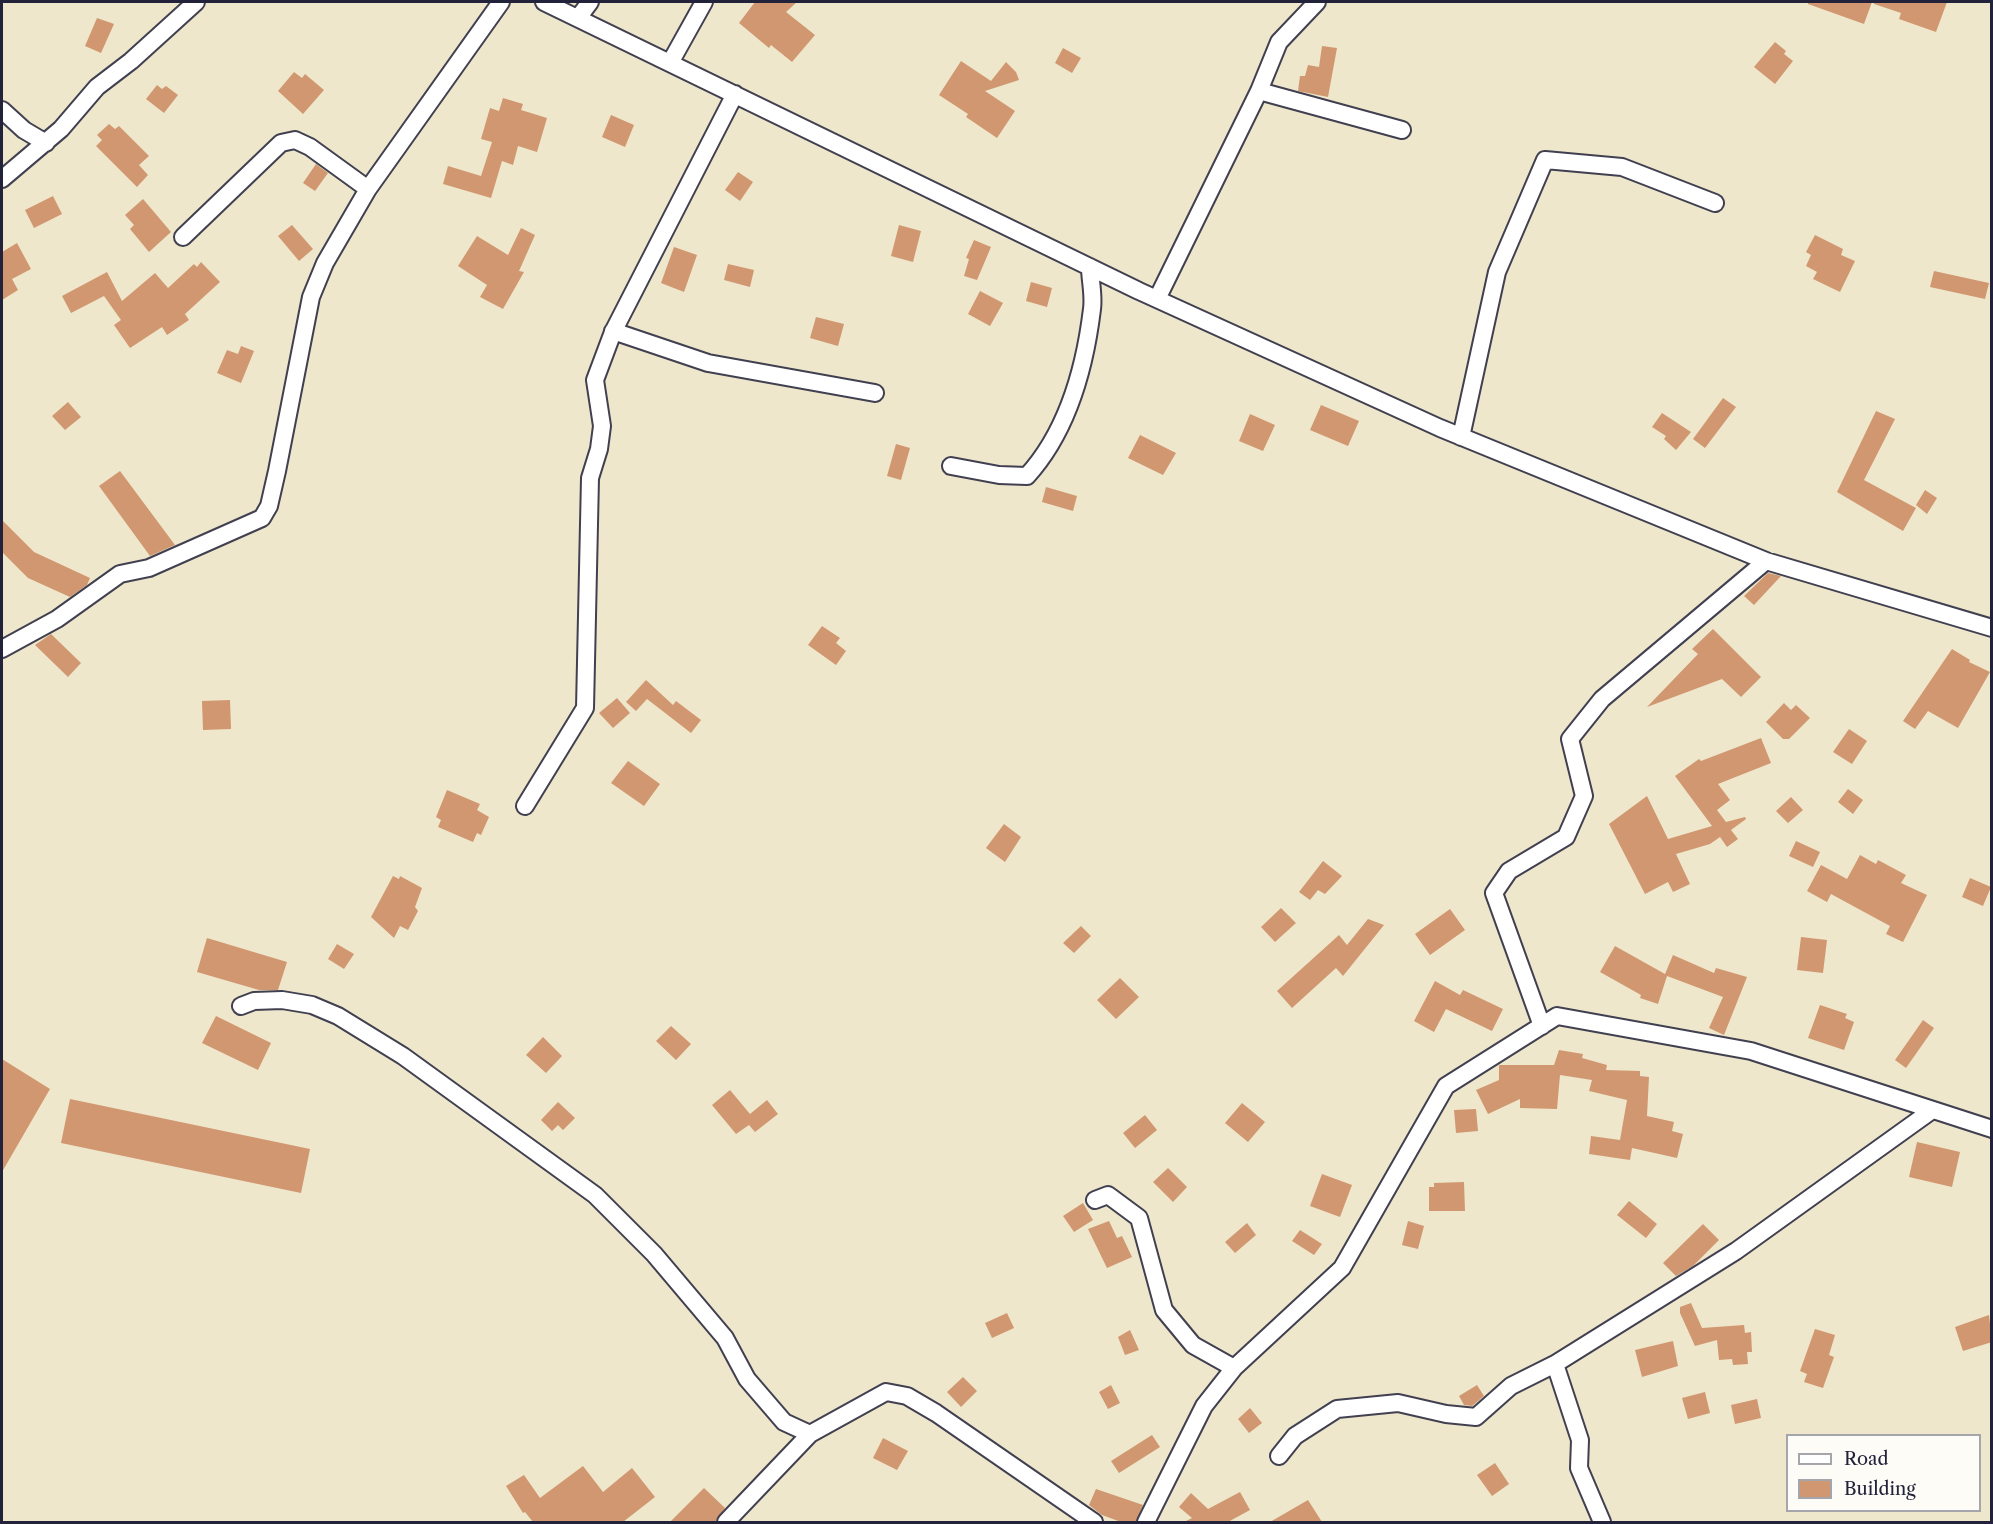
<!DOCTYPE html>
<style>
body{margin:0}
#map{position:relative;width:1993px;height:1524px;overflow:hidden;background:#eee7cb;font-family:"Libre Caslon Text",serif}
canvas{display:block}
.frame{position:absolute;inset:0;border:3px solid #22223b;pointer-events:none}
.legend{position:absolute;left:1786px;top:1434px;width:195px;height:78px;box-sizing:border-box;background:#fdfcf7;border:2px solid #a5a5ac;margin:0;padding:8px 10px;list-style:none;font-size:18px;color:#22223b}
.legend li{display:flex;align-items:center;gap:12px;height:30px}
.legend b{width:30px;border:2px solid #a5a5ac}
</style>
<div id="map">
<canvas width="1993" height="1524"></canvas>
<div class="frame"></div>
<ul class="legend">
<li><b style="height:8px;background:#fff"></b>Road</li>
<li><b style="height:16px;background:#d19771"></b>Building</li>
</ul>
</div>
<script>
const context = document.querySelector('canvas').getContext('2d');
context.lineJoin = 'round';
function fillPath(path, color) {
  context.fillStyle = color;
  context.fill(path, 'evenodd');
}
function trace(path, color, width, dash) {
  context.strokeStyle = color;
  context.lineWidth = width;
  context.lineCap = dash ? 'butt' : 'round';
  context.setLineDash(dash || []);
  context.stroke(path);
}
fillPath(new Path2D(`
 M755,2H797L786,12L815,35L792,62L771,45L769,48L739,23Z
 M1808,2H1872L1864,24L1808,4Z
 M1874,2H1947L1936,32L1899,19L1901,13L1874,4Z
 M97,18L114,24L101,53L85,46Z
 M1775,42L1786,51L1784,54L1793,61L1775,84L1754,67Z
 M1322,46L1337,48L1328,97L1298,91L1300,76H1305L1308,65L1319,67Z
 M1063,48L1081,58L1072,73L1055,63Z
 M961,61L991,81L1006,62L1016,72L1019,80L985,91L1015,111L997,138L966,117L968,114L939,95Z
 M294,72L302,78L305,74L324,90L303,114L278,91Z
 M157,85L162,89L166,86L178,95L164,113L146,99Z
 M503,98L523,104L521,110L547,118L537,152L518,146L513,165L502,161L491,198L443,184L448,166L481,176L492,142L481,139L490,108L499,111Z
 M611,115L634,125L625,147L602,137Z
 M109,124L115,129L119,126L149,156L139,165L148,175L137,187L96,146L102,140L97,135Z
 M316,164L328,173L315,191L303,183Z
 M738,172L753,182L740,201L725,190Z
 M53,196L62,214L34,228L25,210Z
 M143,199L171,232L149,252L130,229L134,225L125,215Z
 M292,225L313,249L299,261L278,236Z
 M899,225L921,231L913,262L891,256Z
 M521,228L535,235L519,271L524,272L503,309L480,297L487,285L458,266L477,236L508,255Z
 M1815,235L1843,249L1841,255L1855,261L1840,292L1813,279L1817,272L1806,266L1811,255L1806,252Z
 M974,240L991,247L977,280L964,276L969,259L966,258Z
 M17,243L31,269L12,279L18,290L2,300V252Z
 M674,247L697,255L684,292L661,283Z
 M201,262L220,282L185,314L189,320L167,335L162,327L130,348L114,325L121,320L104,296L71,313L62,296L107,272L122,301L155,273L168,288L194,264L197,267Z
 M728,264L754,270L750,287L724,280Z
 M1934,271L1989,283L1985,299L1930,287Z
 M1031,282L1052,288L1047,307L1026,301Z
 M980,291L1003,303L990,326L968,314Z
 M816,317L844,324L838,346L810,338Z
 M241,346L254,351L241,383L217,373L227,350L238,354Z
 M1723,398L1736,407L1705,448L1693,439Z
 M68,402L81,417L65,430L52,416Z
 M1321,405L1359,421L1348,446L1310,430Z
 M1876,411L1895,419L1864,480L1916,508L1903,531L1837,492Z
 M1662,413L1691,432L1676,450L1664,439L1666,436L1652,427Z
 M1250,414L1275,425L1263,451L1239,441Z
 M1140,435L1176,453L1163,475L1128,458Z
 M896,444L910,448L901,480L887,476Z
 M120,471L175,545L150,556L99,486Z
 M1046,487L1077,496L1073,511L1042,502Z
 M1925,490L1937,498L1927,514L1916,505Z
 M2,520L34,552L90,578L87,585L70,597L28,578L2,552Z
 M1768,573L1781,576L1754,605L1744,596Z
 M822,626L840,638L836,643L846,651L836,665L808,645Z
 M1713,629L1761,677L1741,697L1722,679L1647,707L1698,654L1692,649Z
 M51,634L81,663L68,677L35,645Z
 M1952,649L1970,660L1969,662L1990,672L1958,728L1928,711L1915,729L1903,721Z
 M646,680L673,705L676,701L701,720L691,733L647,699L636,711L626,702Z
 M617,698L630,713L613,728L599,713Z
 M230,700L231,729L203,730L202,701Z
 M1784,703L1791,710L1796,705L1810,718L1789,739H1783L1766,722Z
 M1849,729L1867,741L1852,764L1833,752Z
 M1761,738L1771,763L1718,784L1730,800L1717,810L1726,822L1745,817L1746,819L1731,830L1738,839L1727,847L1720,837L1710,844L1676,854L1690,884L1673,892L1668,882L1645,894L1609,824L1647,796L1668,839L1712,826L1675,776L1699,759L1701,761Z
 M628,761L660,784L644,806L611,783Z
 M1848,789L1863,800L1853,814L1838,802Z
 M447,790L480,804L477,810L489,817L481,835L477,833L473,842L438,827L441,820L436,817Z
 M1791,797L1803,810L1788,823L1776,811Z
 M1004,824L1021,837L1005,862L986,848Z
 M1796,841L1820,852L1813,867L1789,856Z
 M1860,855L1876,864L1878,860L1906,875L1901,883L1927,895L1903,942L1886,934L1890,926L1831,894L1827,902L1807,891L1821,865L1847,879Z
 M1323,861L1342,876L1325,894L1318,890L1310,900L1299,892Z
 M393,876L399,879L400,876L422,888L415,907L418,911L408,930L400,926L394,938L371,917Z
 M1970,878L1991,887L1983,906L1962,897Z
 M1281,908L1296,923L1275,942L1261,927Z
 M1450,909L1465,930L1430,955L1415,934Z
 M1368,919L1384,925L1343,976L1336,968L1292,1008L1277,991L1339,935L1347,945Z
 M1081,926L1091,936L1074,953L1063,943Z
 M1801,937L1827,940L1823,973L1797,970Z
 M207,938L287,962L278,990H259L197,972Z
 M337,944L354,954L344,969L328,959Z
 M1615,946L1665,974L1673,955L1714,973L1716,968L1747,977L1724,1035L1709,1028L1723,997L1667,976L1658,1004L1640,998L1641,995L1600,972Z
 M1120,978L1139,997L1116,1019L1097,1000Z
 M1435,981L1460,995L1463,990L1503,1009L1492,1031L1446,1009L1434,1032L1414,1021Z
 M1820,1005L1847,1014L1845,1018L1854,1022L1844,1050L1808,1038Z
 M216,1016L271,1043L258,1070L202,1043Z
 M1923,1020L1934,1028L1906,1068L1895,1060Z
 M671,1026L691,1044L676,1060L656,1041Z
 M543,1037L562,1056L546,1073L526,1055Z
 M1559,1050L1583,1054L1582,1058L1607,1065L1606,1070L1640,1071V1076L1649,1077L1647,1116L1674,1122L1672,1131L1683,1134L1677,1158L1632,1148L1630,1160L1589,1154L1591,1136L1620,1140L1627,1100L1589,1091L1592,1080L1560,1075L1557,1109L1520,1108V1099L1488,1114L1476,1090L1499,1080V1065H1554Z
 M2,1059L50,1089L2,1172Z
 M730,1090L750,1114L767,1100L778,1114L755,1132L749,1125L736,1134L712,1105Z
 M70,1099L310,1149L301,1193L61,1143Z
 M558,1102L575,1118L563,1130L558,1125L552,1131L541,1120Z
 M1242,1103L1265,1122L1248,1142L1225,1123Z
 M1476,1109L1478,1131L1456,1133L1454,1110Z
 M1145,1115L1157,1130L1135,1148L1123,1133Z
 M1917,1142L1960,1152L1952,1187L1909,1177Z
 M1168,1168L1187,1187L1173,1202L1153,1182Z
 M1322,1174L1352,1185L1340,1217L1310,1206Z
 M1464,1182L1465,1211H1429V1187H1434V1183Z
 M1629,1201L1657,1224L1646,1238L1617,1215Z
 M1083,1203L1093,1220L1074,1232L1063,1216Z
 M1109,1221L1117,1238L1122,1236L1132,1257L1107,1268L1088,1229Z
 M1408,1221L1424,1226L1418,1249L1402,1245Z
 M1247,1223L1256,1235L1235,1253L1225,1242Z
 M1703,1224L1719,1240L1693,1266L1676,1276L1663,1263Z
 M1300,1230L1322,1244L1314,1255L1292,1241Z
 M1691,1303L1702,1328L1744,1325L1745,1333L1751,1332L1752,1352H1747L1748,1364L1733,1365L1732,1359L1719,1360L1717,1340L1695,1346L1680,1313V1307Z
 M1007,1313L1014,1328L992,1338L985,1323Z
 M1989,1315L1992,1342L1963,1351L1955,1327Z
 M1815,1329L1835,1335L1829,1355L1834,1357L1823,1388L1804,1382L1807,1374L1800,1371Z
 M1130,1330L1139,1350L1125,1355L1118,1337Z
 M1673,1341L1678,1366L1642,1377L1635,1350Z
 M963,1377L977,1391L961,1407L947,1392Z
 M1111,1385L1120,1403L1108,1409L1099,1392Z
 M1477,1385L1484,1396L1472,1406L1464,1405L1459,1396Z
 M1705,1392L1710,1413L1688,1419L1682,1398Z
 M1757,1399L1761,1418L1735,1424L1731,1405Z
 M1250,1408L1262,1423L1249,1433L1238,1419Z
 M1152,1435L1160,1447L1119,1473L1111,1461Z
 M883,1438L908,1451L897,1470L873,1458Z
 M1495,1463L1509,1484L1492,1496L1477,1475Z
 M583,1466L603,1492L632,1468L655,1497L623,1522H533L525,1512L523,1513L506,1486L524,1475L540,1498Z
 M704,1488L725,1508L716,1521L670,1522Z
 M1096,1489L1143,1505L1136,1522H1121L1102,1515L1089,1505Z
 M1240,1492L1250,1510L1228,1522H1184L1192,1518L1179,1507L1191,1493L1208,1509Z
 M1308,1500L1322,1522H1270Z`), '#d19771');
const street = new Path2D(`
 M544,2L1139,291L1440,428L1766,561L1992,628
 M578,18L590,2
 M670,63L704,2
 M1259,91L1402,130
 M2,110L24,130L46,143
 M2,179L61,129L97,87L131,61L196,2
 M183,237L281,143L295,140L310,147L368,189
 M1157,299L1259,91L1279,42L1317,2
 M613,331L708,363L875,393
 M1461,437L1497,272L1545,160L1622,167L1715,203
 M951,466L999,475L1027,476C1067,432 1085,367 1092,309C1094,295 1090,280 1090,267
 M2,649L57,619L120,574L149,568L262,518L269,506L277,471L311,297L325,263L368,189L501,2
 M525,806L585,708L590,478L599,449L602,426L595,380L613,332L735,94
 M241,1006L254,1001L282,1000L312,1005L338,1016L403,1056L595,1195L654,1254L725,1338L747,1379L784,1422L810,1434L886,1392L907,1396L936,1413L1094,1522
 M1542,1026L1494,893L1509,871L1566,837L1584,796L1570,739L1602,699L1766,561
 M1095,1200L1108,1195L1139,1218L1164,1310L1193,1345L1234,1368
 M1279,1456L1295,1436L1337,1409L1398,1403L1446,1414L1476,1417L1511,1386L1555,1364
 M726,1522L810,1434
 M1146,1522L1204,1406L1234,1368L1342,1268L1446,1086L1557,1016L1751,1051L1992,1129
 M1602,1522L1579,1468L1580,1440L1555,1364L1736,1251L1931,1111`);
trace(street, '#414051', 20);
trace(street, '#fff', 16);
</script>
